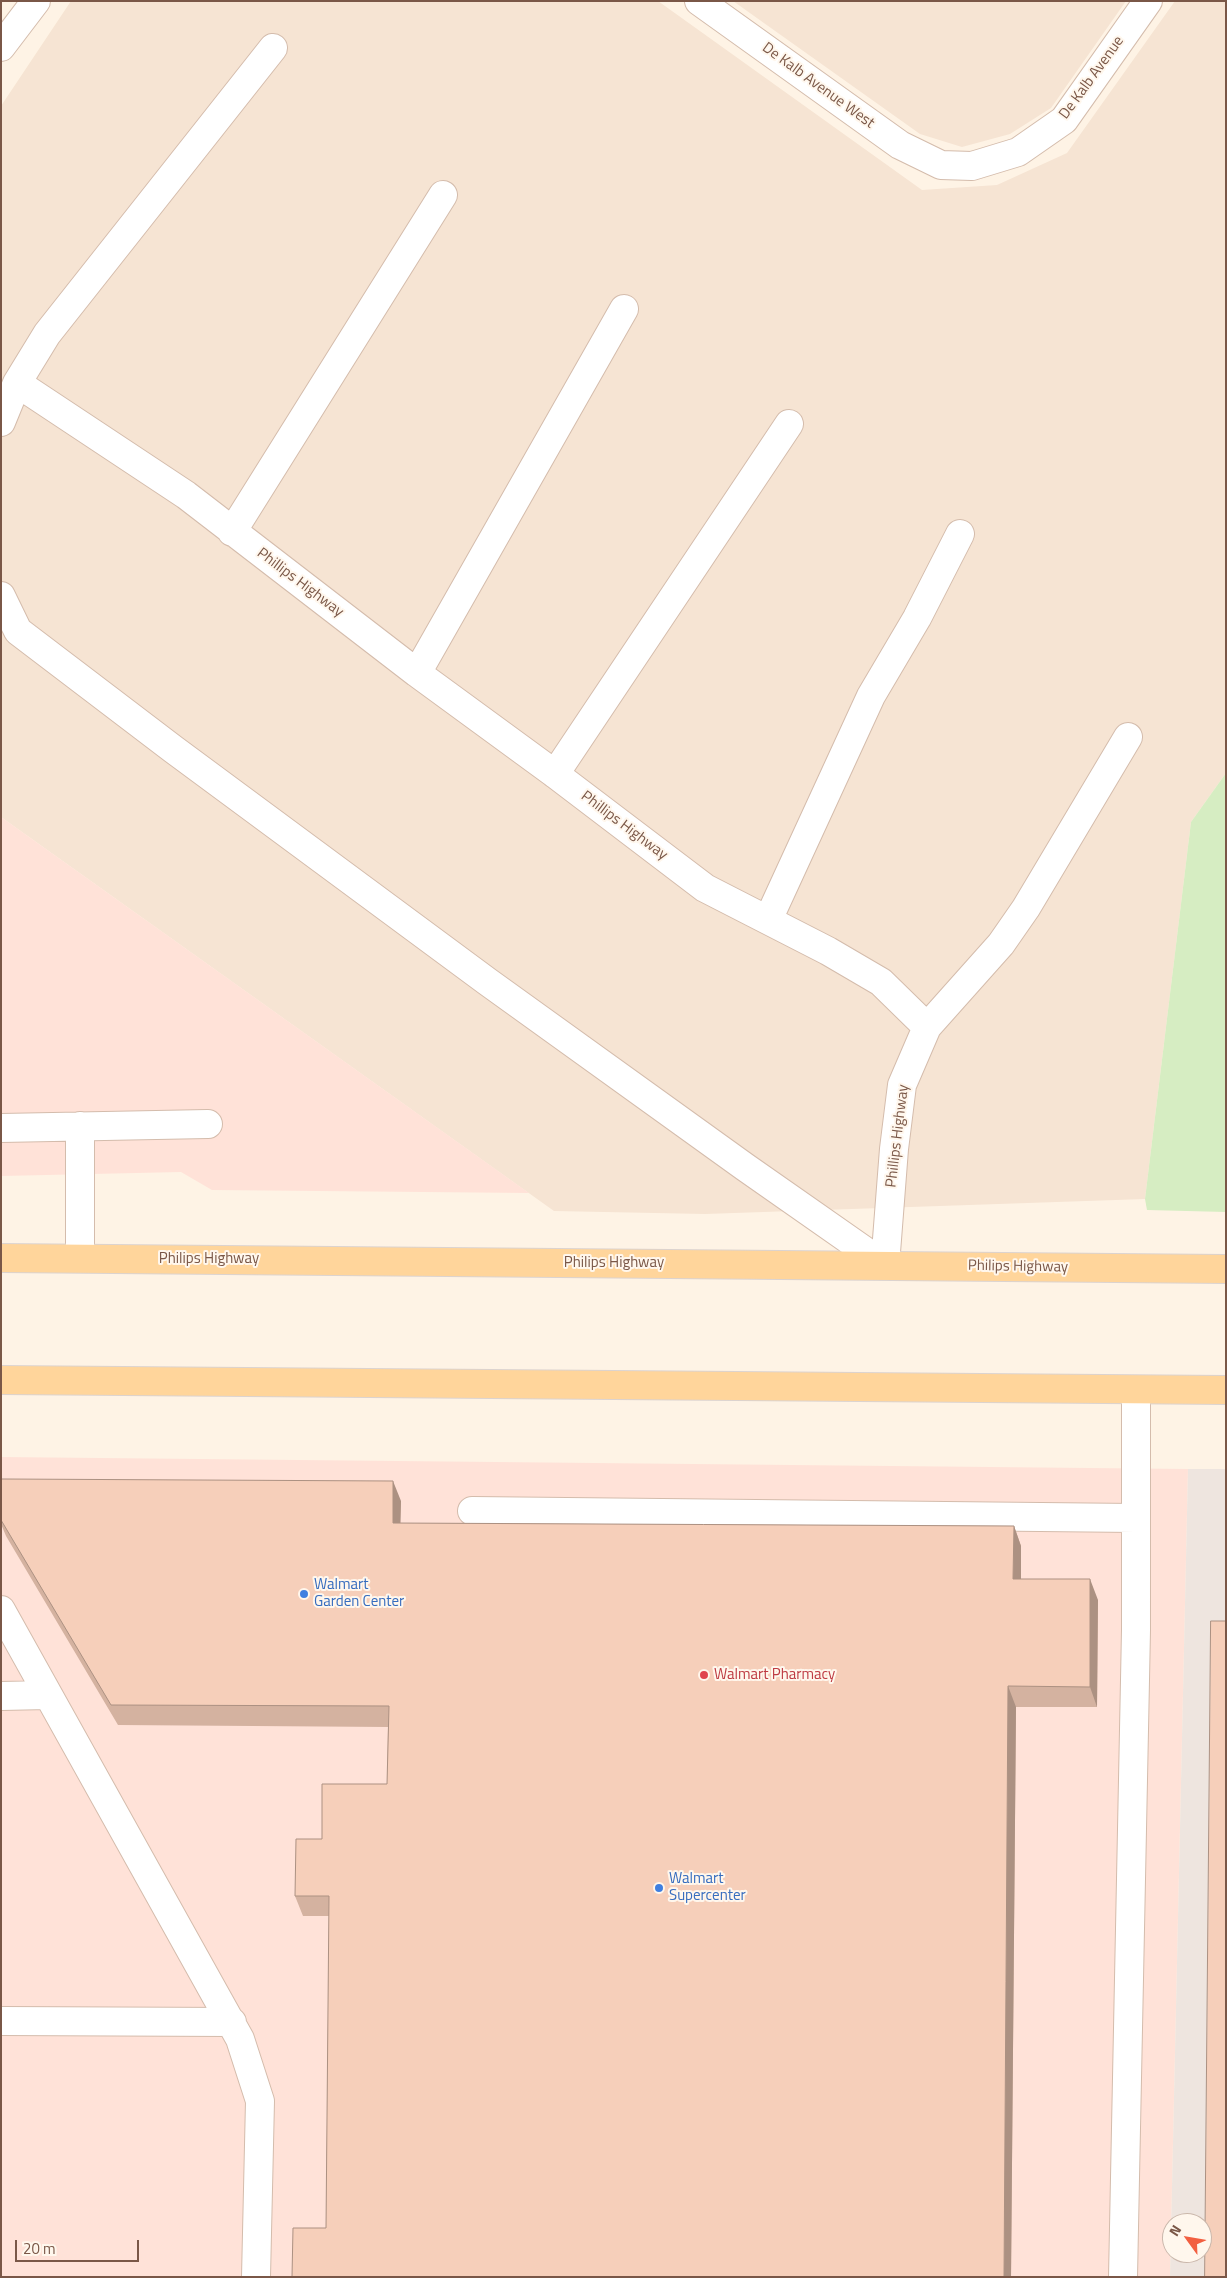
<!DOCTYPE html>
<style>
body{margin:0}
#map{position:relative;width:1227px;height:2278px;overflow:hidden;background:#fef3e5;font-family:"Titillium Web",sans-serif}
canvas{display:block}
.frame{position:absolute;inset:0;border:2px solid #7a5747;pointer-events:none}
.north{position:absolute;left:1162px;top:2213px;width:50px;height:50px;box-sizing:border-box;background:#fff7ed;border:1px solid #cab7ab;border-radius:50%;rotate:302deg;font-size:14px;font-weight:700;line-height:20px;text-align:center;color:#7a5747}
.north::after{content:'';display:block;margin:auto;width:18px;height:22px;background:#f25f40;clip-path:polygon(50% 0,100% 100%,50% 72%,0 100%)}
.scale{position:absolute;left:15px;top:2240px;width:124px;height:22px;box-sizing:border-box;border:2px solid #7a5747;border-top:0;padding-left:6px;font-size:15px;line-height:18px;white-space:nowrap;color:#7a5747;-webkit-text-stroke:4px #fff7ed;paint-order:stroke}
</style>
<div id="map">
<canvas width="1227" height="2278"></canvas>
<div class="frame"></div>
<div class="north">N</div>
<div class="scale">20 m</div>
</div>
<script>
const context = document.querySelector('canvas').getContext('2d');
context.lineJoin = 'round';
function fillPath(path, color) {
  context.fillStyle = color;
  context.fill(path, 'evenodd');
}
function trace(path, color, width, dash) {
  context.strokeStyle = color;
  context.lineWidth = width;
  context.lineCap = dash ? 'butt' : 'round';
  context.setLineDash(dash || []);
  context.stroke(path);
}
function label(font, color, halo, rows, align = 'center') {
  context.font = font + ' "Titillium Web",sans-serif';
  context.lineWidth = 4;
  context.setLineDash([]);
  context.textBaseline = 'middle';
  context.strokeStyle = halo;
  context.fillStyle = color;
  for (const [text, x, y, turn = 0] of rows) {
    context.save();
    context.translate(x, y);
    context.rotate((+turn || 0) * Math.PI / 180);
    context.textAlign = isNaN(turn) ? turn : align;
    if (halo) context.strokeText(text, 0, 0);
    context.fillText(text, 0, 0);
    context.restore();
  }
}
fillPath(new Path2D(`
 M71,1H658L922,190L997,185L1067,153L1175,1H1226V773L1191,822L1145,1199L705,1214L554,1211L1,817V106Z
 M733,1H1126L1051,108L1010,134L962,147L920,134Z`), '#f6e4d3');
fillPath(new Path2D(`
 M1,817L529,1193L212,1190L181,1172L1,1176Z
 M1,1457L1188,1469L1170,2277H1Z`), '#ffe2d8');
fillPath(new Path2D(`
 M1188,1469H1226V2277H1170ZM1172,2223H1202V2253H1172Z`), '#eee5df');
fillPath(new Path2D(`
 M1226,773V1212L1147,1210L1145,1199L1191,822Z`), '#d6edc2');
const minor = new Path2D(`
 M699,1L900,145L941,165L972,166L1018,152L1064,120L1148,1
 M1,47L36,1
 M17,383L186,495L417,673L555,774L705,888L828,951L881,982L927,1027
 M1,422L17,383L47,334L273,48
 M232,532L443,195
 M1,596L18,631L173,749L488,982L745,1167L885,1265
 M417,673L624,309
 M555,774L789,424
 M768,920L871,696L917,618L960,534
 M1,1128L208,1124
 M80,1258V1126
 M885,1265L894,1149L902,1085L927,1027L1001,944L1026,908L1128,737
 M472,1511L1135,1518
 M1,1610L240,2039L260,2101L256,2277
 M1,1696L48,1695
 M1,2021L232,2022
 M1123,2277L1136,1630V1390`);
const major = new Path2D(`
 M1,1258L1226,1269
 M1,1380L1226,1390`);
trace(minor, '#d4bcac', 30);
trace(major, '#dcd3cf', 30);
trace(minor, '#fff', 28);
trace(major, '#ffd59b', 28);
fillPath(new Path2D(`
 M1,1479L401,1501L400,1523L1014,1526L1021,1546V1579L1098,1600L1097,1707H1016L1011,2277H292L326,2228L329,1916H303L295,1896L322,1839L387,1784L388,1727L118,1725L6,1536L1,1524Z`), '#d4b2a0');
fillPath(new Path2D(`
 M393,1481L401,1501L400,1544L393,1523Z
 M1014,1526L1021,1546V1599L1013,1579Z
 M1090,1579L1098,1600L1097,1707L1090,1687Z
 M1008,1686L1016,1707L1011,2277H1004Z`), '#ac9182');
const building = new Path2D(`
 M1,1479L393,1481V1523L1014,1526L1013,1579H1090V1687L1008,1686L1004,2277H292L293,2228H326L329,1896H295L296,1839H322V1784H387L389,1706L111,1705L1,1520Z
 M1211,1621H1226V2277H1205Z`);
fillPath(building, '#f6cfba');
trace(building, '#ac9182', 1);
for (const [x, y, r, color] of [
 [304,1594,5,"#3f7fe0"],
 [704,1675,5,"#e0444e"],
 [659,1888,5,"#3f7fe0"]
]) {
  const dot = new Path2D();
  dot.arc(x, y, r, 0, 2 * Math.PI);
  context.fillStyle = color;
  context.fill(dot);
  trace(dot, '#fff7ed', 2);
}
label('15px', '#7a5747', '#fff7ed', [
 ["De Kalb Avenue",1092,78,-54],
 ["De Kalb Avenue West",818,86,36],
 ["Phillips Highway",300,583,37],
 ["Phillips Highway",624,826,37],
 ["Phillips Highway",898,1136,-83],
 ["Philips Highway",209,1259],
 ["Philips Highway",614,1263],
 ["Philips Highway",1018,1267,1]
]);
label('15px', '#366cbe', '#fff7ed', [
 ["Walmart",314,1585],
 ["Garden Center",314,1602],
 ["Walmart",669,1879],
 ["Supercenter",669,1896]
], 'left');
label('15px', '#be3a42', '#fff7ed', [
 ["Walmart Pharmacy",714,1675]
], 'left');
</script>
